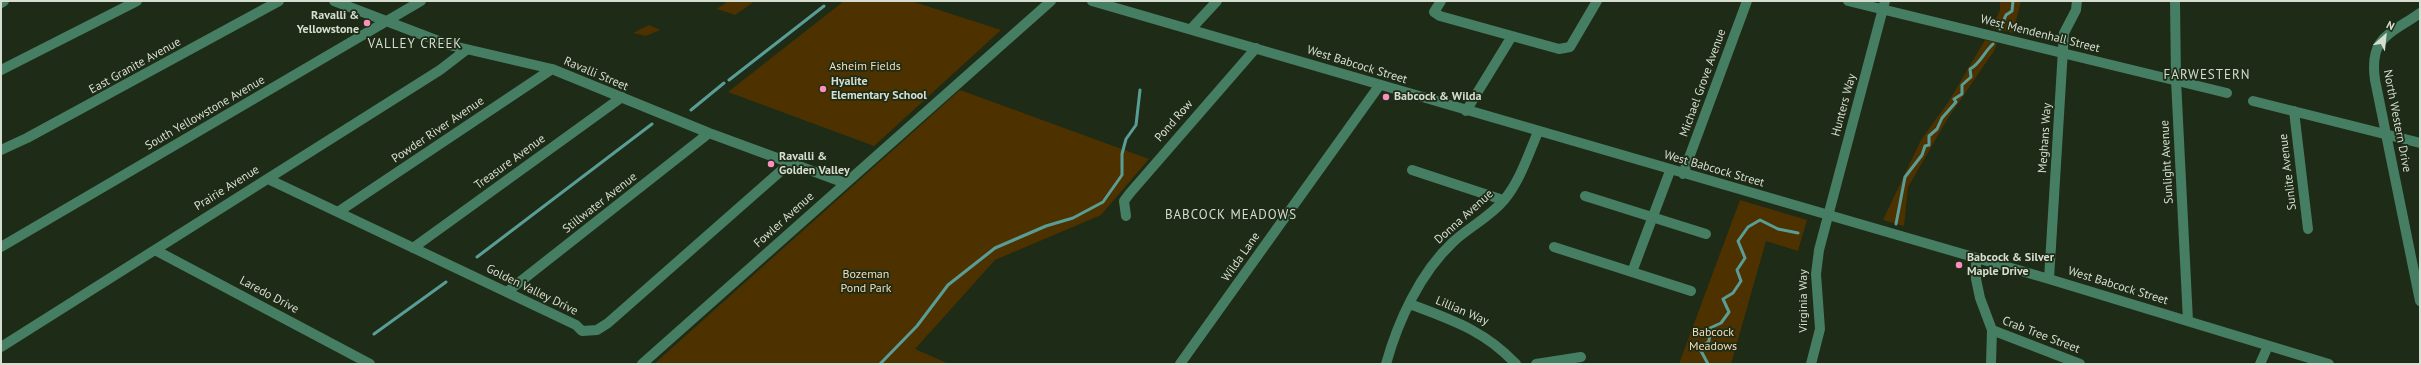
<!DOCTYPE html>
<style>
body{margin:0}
#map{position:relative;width:2421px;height:365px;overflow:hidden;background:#1e2b16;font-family:"PT Sans",sans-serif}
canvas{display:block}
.frame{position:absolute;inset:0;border:2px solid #d6ded1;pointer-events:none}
.north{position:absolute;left:2365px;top:16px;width:40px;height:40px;-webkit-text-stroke:3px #1e2b16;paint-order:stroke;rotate:27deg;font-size:11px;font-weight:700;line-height:16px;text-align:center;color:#d6ded1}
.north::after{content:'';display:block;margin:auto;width:14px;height:18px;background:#d6ded1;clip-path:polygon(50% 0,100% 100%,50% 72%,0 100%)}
</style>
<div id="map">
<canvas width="2421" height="365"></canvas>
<div class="frame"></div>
<div class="north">N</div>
</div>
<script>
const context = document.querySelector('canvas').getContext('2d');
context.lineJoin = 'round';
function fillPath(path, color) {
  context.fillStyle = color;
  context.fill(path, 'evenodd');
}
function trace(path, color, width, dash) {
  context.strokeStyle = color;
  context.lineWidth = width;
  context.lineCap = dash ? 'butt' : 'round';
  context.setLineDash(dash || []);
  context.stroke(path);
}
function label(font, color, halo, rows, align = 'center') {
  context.font = font + ' "PT Sans",sans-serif';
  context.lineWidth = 3.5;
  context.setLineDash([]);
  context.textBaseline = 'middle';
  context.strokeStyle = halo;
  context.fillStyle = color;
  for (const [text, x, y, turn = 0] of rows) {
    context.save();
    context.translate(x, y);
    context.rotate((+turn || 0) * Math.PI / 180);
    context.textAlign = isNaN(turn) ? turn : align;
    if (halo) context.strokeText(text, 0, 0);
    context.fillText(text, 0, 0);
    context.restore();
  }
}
fillPath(new Path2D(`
 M728,1H755L735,15L717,9Z
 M844,1H911L1001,30L874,146L728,92Z
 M2000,1H2021L2013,33L1992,28L2000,10Z
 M649,25L660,30L646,36L633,33Z
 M1985,40L1997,43L1994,51L1948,118L1908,187L1904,226L1883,220L1921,140L1949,101Z
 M960,90L1149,159L1101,215L995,260L915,349L949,364H654Z
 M1740,200L1807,220L1798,251L1766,241L1731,364H1679Z`), '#4d3200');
trace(new Path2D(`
 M2000,29L2006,15L2012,11L2013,1
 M729,80L824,6
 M691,110L724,83
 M1896,224L1905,177L1922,155L1925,146L1929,145V136L1937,129L1942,118L1956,102L1954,99L1962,94V85L1971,77L1970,69C1980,64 1984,52 1993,44
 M477,257L652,124
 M374,334L446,282
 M880,364L917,326L948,285L995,248L1046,226L1073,218L1103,202L1122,175V154L1126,139L1136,125L1140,90
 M1708,364L1700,349L1709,341L1710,328L1721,323L1729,312L1723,299L1733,293L1741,281L1737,270L1745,258L1738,241L1748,227L1760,220L1778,229L1798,233`), '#599e96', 3);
trace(new Path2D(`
 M334,1L449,45L552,69L709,133L845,183
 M1092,1L2049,279L2329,364
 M1441,1L1434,12L1440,16L1512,36L1466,111
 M1848,1L2227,93
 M2175,1L2176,80L2188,321
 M1,3L4,1
 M2420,13C2389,35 2369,37 2375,80L2420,301
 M1191,29L1217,1
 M1512,36L1559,49L1570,47L1597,1
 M1,70L137,1
 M2253,101L2420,143
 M2294,111L2308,229
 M1,150L27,138L279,1
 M1412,170L1503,200
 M1683,174L1747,1
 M268,179L576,325L582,331L597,330L608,323L791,162
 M1585,196L1706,234
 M338,212L552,69
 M1126,216L1124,201L1130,193L1256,48
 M1,247L421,1
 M1554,247L1691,291
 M413,248L622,97
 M155,250L370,364
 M1976,259V279L1980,298L1992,330L1991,364
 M1632,272L1670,171
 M2049,279L2064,33L2076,10L2077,1
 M507,292L709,133
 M1410,304C1452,320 1484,330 1516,364
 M1992,330L2080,364
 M1,347L440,70L466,50
 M642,364L1051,1
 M1180,364L1379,86
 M1386,364C1398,321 1420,273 1453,242C1469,227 1490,217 1504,200C1520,181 1528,155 1538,132
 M1536,364L1581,357
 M1811,364L1820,329L1816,274L1819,250L1885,1
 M2260,364L2268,346`), '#457e62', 10);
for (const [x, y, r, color] of [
 [367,23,4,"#fd8ec0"],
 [823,89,4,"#fd8ec0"],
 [1386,97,4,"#fd8ec0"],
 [771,164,4,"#fd8ec0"],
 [1959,265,4,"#fd8ec0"]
]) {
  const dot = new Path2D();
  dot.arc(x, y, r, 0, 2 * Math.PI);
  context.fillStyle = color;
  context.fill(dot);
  trace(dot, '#1e2b16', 1.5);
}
label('bold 12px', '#d6ded1', '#1e2b16', [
 ["Ravalli &",359,16,"right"],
 ["Yellowstone",359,30,"right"],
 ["Hyalite",831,82],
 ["Elementary School",831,96],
 ["Babcock & Wilda",1394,97],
 ["Ravalli &",779,157],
 ["Golden Valley",779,171],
 ["Babcock & Silver",1967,258],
 ["Maple Drive",1967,272]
], 'left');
label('12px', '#d6ded1', '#1e2b16', [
 ["West Mendenhall Street",2040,34,14],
 ["West Babcock Street",1357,65,17],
 ["East Granite Avenue",135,66,-29],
 ["Ravalli Street",596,74,23],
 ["Michael Grove Avenue",1703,83,-70],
 ["Hunters Way",1844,105,-75],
 ["South Yellowstone Avenue",205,113,-30],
 ["Pond Row",1174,121,-49],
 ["North Western Drive",2397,121,79],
 ["Powder River Avenue",438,130,-34],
 ["Meghans Way",2045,138,-86],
 ["Treasure Avenue",510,162,-36],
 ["Sunlight Avenue",2167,162,-93],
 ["West Babcock Street",1714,169,16],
 ["Sunlite Avenue",2288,172,-97],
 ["Prairie Avenue",227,188,-32],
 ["Stillwater Avenue",600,203,-38],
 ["Donna Avenue",1464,217,-42],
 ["Fowler Avenue",784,220,-42],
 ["Wilda Lane",1241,257,-55],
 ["West Babcock Street",2118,286,17],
 ["Golden Valley Drive",532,290,26],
 ["Laredo Drive",269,295,28],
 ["Virginia Way",1804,301,-90],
 ["Lillian Way",1462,311,23],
 ["Crab Tree Street",2041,335,21]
]);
label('12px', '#f5dcb9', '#1e2b16', [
 ["Asheim Fields",865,67],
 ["Bozeman",866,275],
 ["Pond Park",866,289],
 ["Babcock",1713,333],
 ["Meadows",1713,347]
]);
context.letterSpacing = '1px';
label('13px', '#d6ded1', '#1e2b16', [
 ["VALLEY CREEK",415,44],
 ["FARWESTERN",2207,75],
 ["BABCOCK MEADOWS",1231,215]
]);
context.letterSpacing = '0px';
</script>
